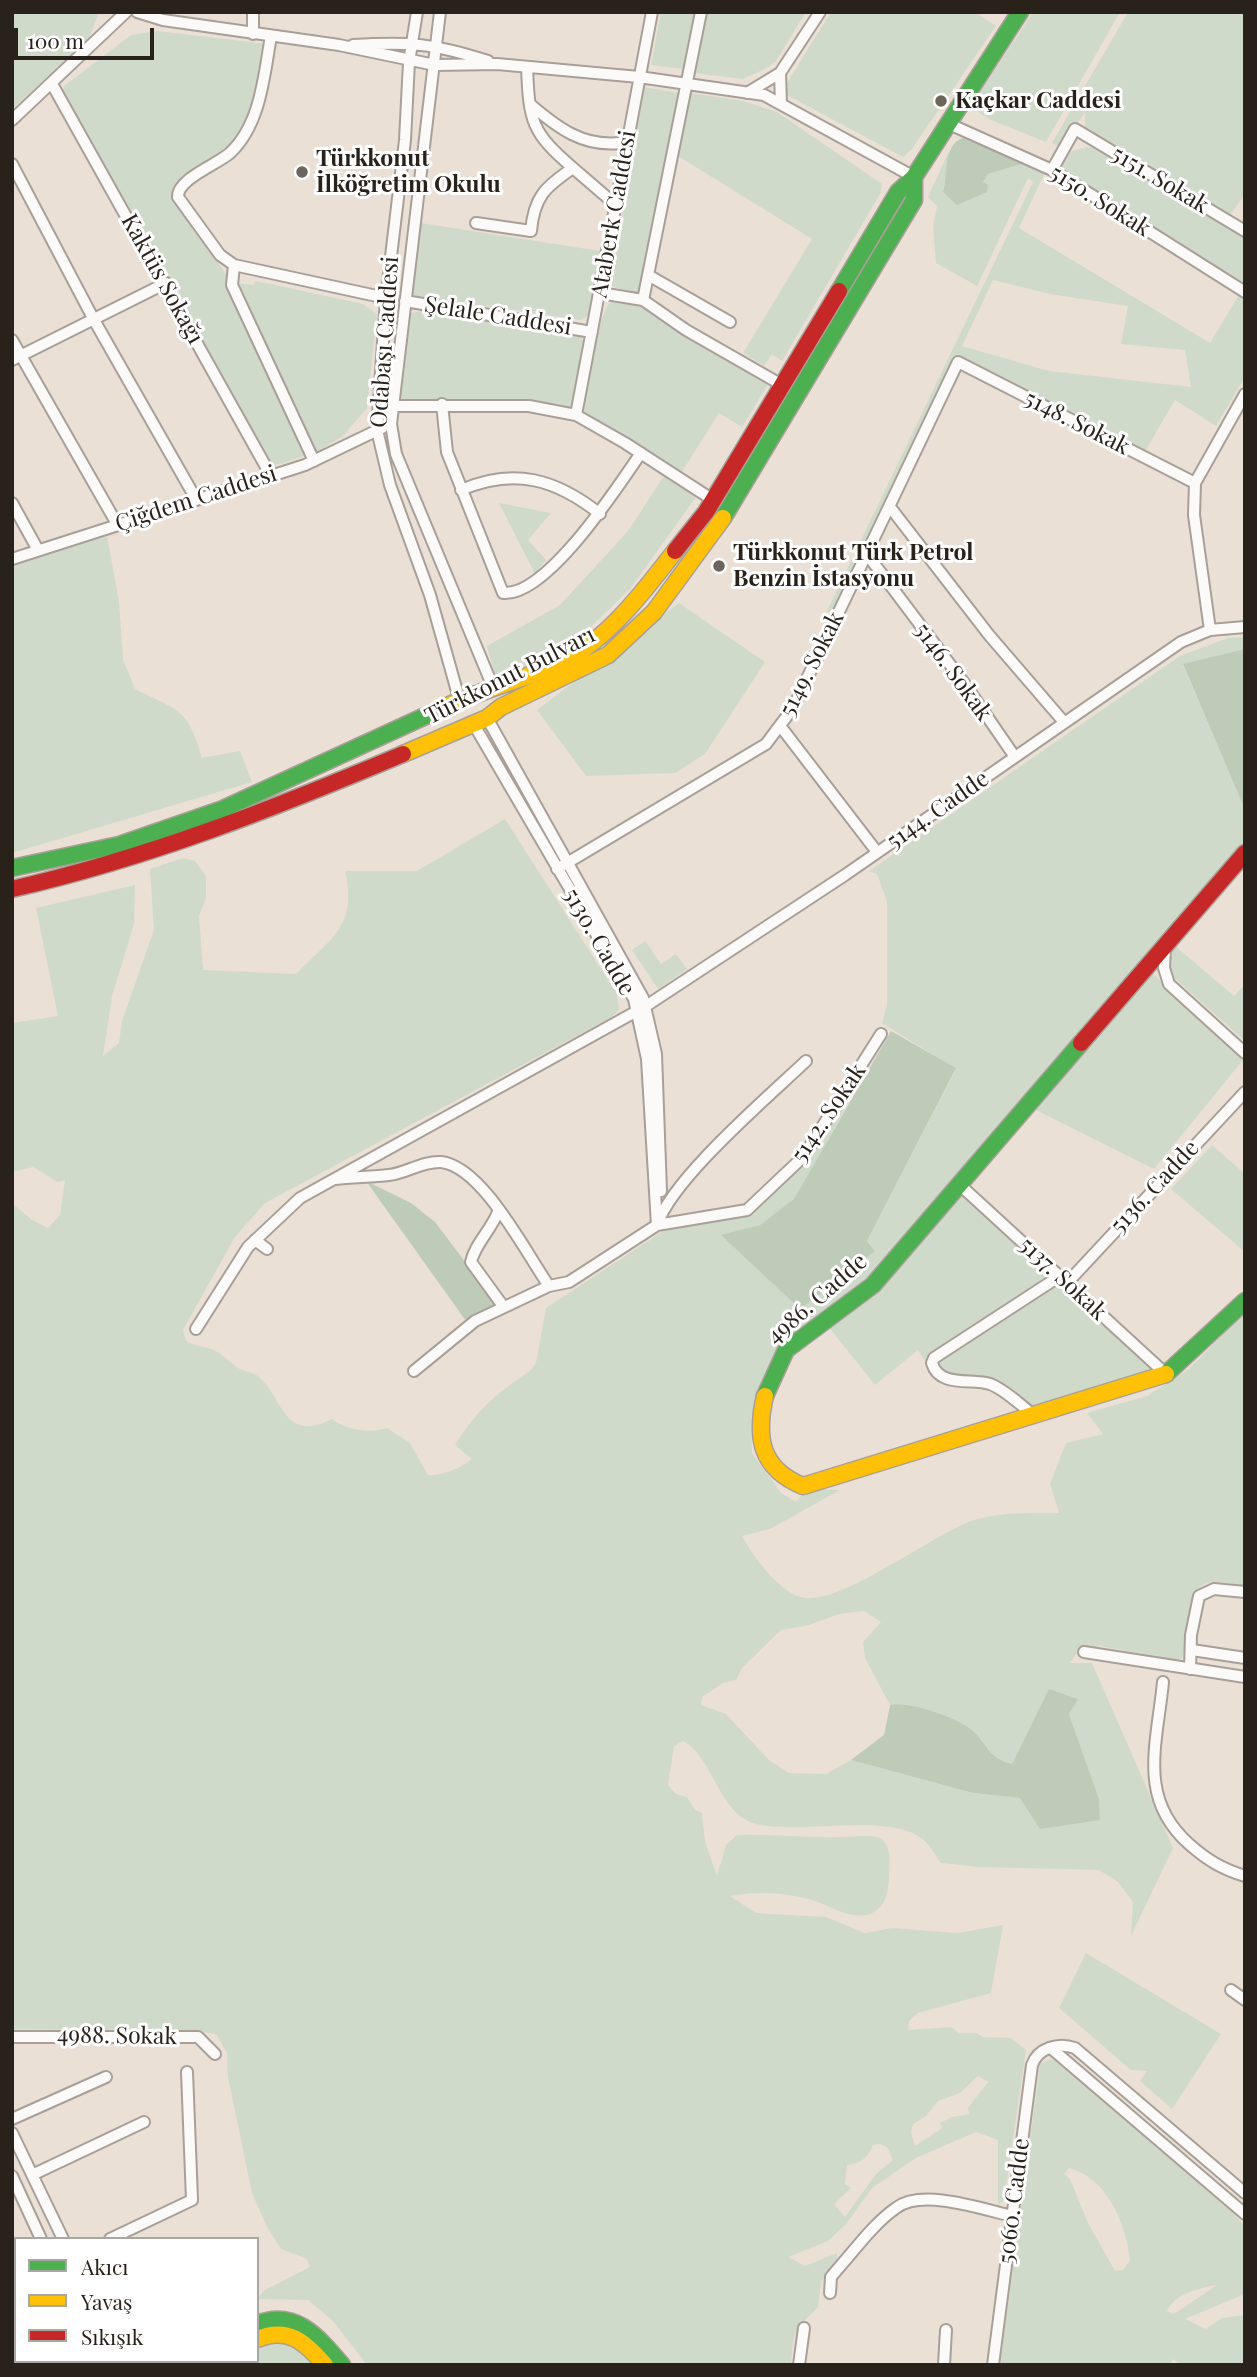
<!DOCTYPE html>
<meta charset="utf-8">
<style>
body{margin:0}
#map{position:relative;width:1257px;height:2377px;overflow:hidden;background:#ebe0d6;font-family:"Playfair Display",serif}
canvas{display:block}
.frame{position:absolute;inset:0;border:14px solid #29221b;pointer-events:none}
.legend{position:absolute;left:14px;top:2237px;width:245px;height:126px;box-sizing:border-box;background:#fff;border:2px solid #a9a7a4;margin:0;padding:9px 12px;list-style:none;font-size:21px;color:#29221b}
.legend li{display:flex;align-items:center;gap:14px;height:35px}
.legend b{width:35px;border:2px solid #a9a7a4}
.scale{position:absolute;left:14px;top:28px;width:140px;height:32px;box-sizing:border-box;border:4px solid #29221b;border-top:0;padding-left:9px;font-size:21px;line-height:24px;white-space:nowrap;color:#29221b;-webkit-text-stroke:5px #fff;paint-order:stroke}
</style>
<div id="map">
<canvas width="1257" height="2377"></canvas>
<div class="frame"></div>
<ul class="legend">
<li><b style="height:9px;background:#4caf50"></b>Akıcı</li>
<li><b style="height:9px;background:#ffc107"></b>Yavaş</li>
<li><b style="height:9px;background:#c62828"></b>Sıkışık</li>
</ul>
<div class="scale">100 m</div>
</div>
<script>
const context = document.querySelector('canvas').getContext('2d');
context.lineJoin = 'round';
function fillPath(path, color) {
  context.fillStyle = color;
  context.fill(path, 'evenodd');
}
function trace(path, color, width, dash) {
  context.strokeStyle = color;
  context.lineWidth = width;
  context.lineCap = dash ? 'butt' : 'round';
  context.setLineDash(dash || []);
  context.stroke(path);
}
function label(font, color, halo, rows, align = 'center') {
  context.font = font + ' "Playfair Display",serif';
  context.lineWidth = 6;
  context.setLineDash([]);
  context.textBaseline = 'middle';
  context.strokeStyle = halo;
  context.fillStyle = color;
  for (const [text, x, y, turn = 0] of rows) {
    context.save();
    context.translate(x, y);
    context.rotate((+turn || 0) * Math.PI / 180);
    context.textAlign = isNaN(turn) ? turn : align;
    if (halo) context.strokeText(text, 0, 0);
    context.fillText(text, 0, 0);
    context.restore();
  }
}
fillPath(new Path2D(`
 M12,12H99L87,43L12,109Z
 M661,12H696L684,69L651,65Z
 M707,12H806L776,61L767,68L743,79L694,73Z
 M831,12H975L996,26L912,149L903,157L785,94L787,83Z
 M1033,12H1120L1046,142L991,120L970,107Z
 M1128,12H1245V194L1230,215L1085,133V113L1060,147L1052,143Z
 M157,31L267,44C260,77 257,121 232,147C218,163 192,175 174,187V197L225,273L304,456L273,466L63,91L64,86L131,35Z
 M643,87L680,93L639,294L611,286Z
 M690,93L743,101L777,112L882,184L880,194L782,361L772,354L764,366L743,353L812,239L678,156Z
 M1087,147L1098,149L1245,237V287L1059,169L1072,151Z
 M950,149L943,192L983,182L988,174L1028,162L1045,172L1019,228L1210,343L1240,293L1245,297V377L1216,426L1175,400L1144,453L955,360L831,614L827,611L1033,182L1028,178L977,286L936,263L933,227L937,206L928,197ZM993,280L1050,294L1128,306L1121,344L1185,350L1191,387L1049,371L962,346Z
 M421,223L600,251L590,314L581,320L410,295Z
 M256,281L363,304L377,314L367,408L343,436L315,453L236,283L253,285Z
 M615,298L643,306L769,383L742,427L719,413L680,475L583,415C587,392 596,308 615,298Z
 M436,309L579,333L584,343L572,410L511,399L406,400L399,397L410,313Z
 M664,476L696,497L630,589L577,640L497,682L487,646L560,605L628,531Z
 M499,503L551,513L528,540L546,560L535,574Z
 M107,536L119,602L123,659L135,689C179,711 188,708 202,758L240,751L252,782L12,853V565Z
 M679,603L765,662L705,754L675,773L586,776L537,710Z
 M1245,637V649L1183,665L1245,810V841L871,1277L779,1343L751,1417L752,1453L781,1493L796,1502L807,1489L840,1490L770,1529L742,1536C752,1555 781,1595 805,1598C846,1602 931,1535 974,1520C999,1512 1033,1513 1059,1513L1050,1484L1066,1443L1103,1434L1087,1413L1147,1396L1189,1369L1245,1312V1587C1170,1565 1199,1622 1182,1658L1176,1660L1100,1646L1079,1650L1070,1663H1092L1173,1848L1131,1936L1133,1902L1118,1882L1099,1870L980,1867L941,1863C936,1856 931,1847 925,1841C894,1811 802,1835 756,1824C718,1814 715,1759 683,1741L674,1746L668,1785L676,1794L687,1797L695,1810L702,1813L705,1842L717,1876L726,1845L737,1835C773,1834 808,1838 844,1837C854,1837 872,1833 881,1839C893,1847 889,1866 889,1879C888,1894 885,1908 870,1914C850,1921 828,1904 809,1899C782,1892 757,1891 730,1896L756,1913L826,1917L865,1933L892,1928L958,1933L1003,1925L991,1993L918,2013L909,2021L908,2030L951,2027L959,2033H976L983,2037L1011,2038L1026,2050L1004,2200L998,2205V2140L976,2132L916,2158L872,2188L846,2224L828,2241L788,2257L805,2266L837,2253V2260L821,2282L818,2307C793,2332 794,2329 791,2365H367L333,2321L308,2300L257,2299L265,2290L310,2267L307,2259L281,2249L267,2227L252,2193L228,2077L227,2053L216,2034L189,2030L12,2029V1203L32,1220L48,1228L60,1215L65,1180L58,1182L33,1167L12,1172V1023L58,1016L36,908L135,885L134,924L112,996L103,1056L119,1043L122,1021L154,930L150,869L183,858L195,861L206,876V898L199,916L203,970L296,974C331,938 358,926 345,871H417L505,819L617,994L619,1010L610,1018L265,1203L235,1237L183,1330L186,1341C195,1346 201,1346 211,1349C220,1351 229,1362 238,1368C243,1371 252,1372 258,1376C283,1397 283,1444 332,1419C346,1430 370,1434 387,1428L410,1443L428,1475C446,1475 458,1469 472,1459L455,1445C480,1406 494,1396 531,1370L536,1363L546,1308L671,1226L751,1212L807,1160L864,1075L795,1199L760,1225L722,1236L875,1250L867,1241L956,1069L882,1023L887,1005V901L877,874L869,871L1180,656L1228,638ZM864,1611L881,1622L863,1642L865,1658L890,1705C910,1701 956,1717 972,1730C989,1744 988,1758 1012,1764L1049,1690L1077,1699L1069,1714L1099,1799L1020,1798L973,1793L851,1760L826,1774L789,1773L769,1760L726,1714L701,1705L702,1697L723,1683L736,1680L742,1668L781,1630L809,1625L839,1614ZM978,2076L988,2082L968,2108L969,2114L952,2117L940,2123L942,2128L915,2146L911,2132L913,2124L926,2116L938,2101L960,2093ZM880,2144L887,2147L893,2160L876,2174L845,2217L834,2204L851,2188L845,2184L847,2165C861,2163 868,2158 873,2145Z
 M645,941L661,964L676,954L687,969L658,989L632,950Z
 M1174,945L1234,996L1245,984V1041L1172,976L1170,962Z
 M1152,973L1243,1060L1154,1169L1032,1108Z
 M1212,1145L1245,1174V1252L1171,1189Z
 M954,1197H965L1050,1274L925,1361L918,1350L875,1385L827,1325Z
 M1059,1283L1155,1373L1037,1412L939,1368V1361Z
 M1086,1953L1221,2034L1172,2109L1140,2081L1147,2071L1131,2070L1059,2008Z
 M1050,2059L1061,2063L1081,2079L1228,2206L1245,2227V2294L1185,2319L1206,2329L1222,2318L1245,2315V2365H1181L1173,2359L1169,2365H1000L1040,2064ZM1069,2168C1107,2177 1127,2226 1130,2261L1123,2270L1115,2271L1088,2223L1070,2179L1064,2174ZM1217,2285L1174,2314L1167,2311C1174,2294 1200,2288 1217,2285Z
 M287,2341L301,2348L316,2365H229L235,2361H257V2349L271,2342Z`), '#d0daca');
fillPath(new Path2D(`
 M963,138L1028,162L988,174L983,182L988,185L987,192L957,205L943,192C948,175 943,144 963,138Z
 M1245,649V810L1183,664Z
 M891,1031L956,1068L867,1241L875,1251L800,1309L721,1235L760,1225L794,1199Z
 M366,1181L411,1203L435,1222L497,1304L466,1321Z
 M1049,1689L1078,1699L1069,1714L1099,1799L1100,1820L1040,1829L1020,1798L973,1793L851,1760L884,1735L890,1705C909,1701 956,1717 972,1730C988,1744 988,1758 1012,1764Z`), '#becbb9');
const street = new Path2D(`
 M137,12L163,20L339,45L435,65L497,64L639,77L764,95L914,177
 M253,12V34
 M417,12L409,62L405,140L386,298L377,430L390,485L430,595L460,702
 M440,12L391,424L396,454L493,687
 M271,36C264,75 261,124 230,153C218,164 177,179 178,197L220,255L234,265L386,298
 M353,45C411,42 432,43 488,61
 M52,84L270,474
 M747,93L780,73
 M781,104L780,73L820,12
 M531,105C558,128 583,147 620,143
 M12,120L126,12
 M947,123L1052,170L1245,292
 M12,164L94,320L196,499
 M573,168L609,199
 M1052,170L1075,129L1245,231
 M476,223L531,231C534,197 545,187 573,168C532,133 529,122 527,67
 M234,265L232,285L314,461
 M648,275L730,322
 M600,293L643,300L686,330L782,385
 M643,300L701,12
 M405,301L592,332
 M12,340L117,524
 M12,360L166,283
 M442,404L447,452L503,593C547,597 618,486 641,453
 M393,406H529L576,415L625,443L713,500
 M576,415L652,12
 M461,490C514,467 556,479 600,514
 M12,503L38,550
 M890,507L989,635L1063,721
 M866,553L964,683L1015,757
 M12,559L305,465L382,428
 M1210,630L1194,515L1195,483L1245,394
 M487,718L643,998L656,1054L661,1191
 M473,723L634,999L647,1059L657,1225L747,1210L803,1157L881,1034
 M781,727L877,852
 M557,869L766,744L793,708L958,362L1195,483
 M1165,948L1164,968L1169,984L1245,1053
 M335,1179C353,1177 371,1177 389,1175C407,1173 422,1161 441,1162C482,1166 526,1253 549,1286
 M960,1185L1166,1374
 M498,1212C491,1230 475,1244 471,1262L503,1306
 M255,1240L267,1249
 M1067,1283L1245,1092
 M196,1329L248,1247L300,1198L646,1006L845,875L1181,642L1210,630L1245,627
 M414,1371L475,1321L549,1286L569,1282L657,1225C672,1179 768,1097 806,1061
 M1035,1416C1021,1406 1006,1390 990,1384C972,1378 939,1388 932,1363L934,1358L1060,1276
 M1192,1650L1245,1658
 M1084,1652L1245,1677
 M1190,1669L1191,1635L1199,1596L1214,1589L1245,1592
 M1163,1682C1157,1744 1137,1798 1189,1844C1207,1860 1222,1869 1245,1876
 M1231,1990L1245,2000
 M12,2037H198L215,2054
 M1052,2049L1245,2214
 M12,2119L106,2077
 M12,2133L63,2239
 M32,2175L144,2122
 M12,2176L41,2239
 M110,2239L192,2200L187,2072
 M830,2293L831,2277L836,2271C855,2250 873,2224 896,2208C922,2188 982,2209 1012,2216
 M12,2321L16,2329L12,2330
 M29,2361L30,2365
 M96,2361L98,2365
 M799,2365L804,2328
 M944,2365L946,2330
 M993,2365L1032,2065C1038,2048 1058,2042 1075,2048L1245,2193`);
const fast = new Path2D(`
 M839,291L898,192L914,177L1020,12
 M723,518L914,200V177
 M12,868L119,845L223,809L445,707
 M1166,1374L1245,1301
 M765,1396L786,1350L873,1285L1081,1043
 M257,2324C296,2309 318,2337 342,2365
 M213,2365L219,2361`);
const slow = new Path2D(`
 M445,707C480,691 516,681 551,667C604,645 641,595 675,551
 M403,754L487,718L501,707L608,655L654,612L723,518
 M765,1396C755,1438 761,1469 803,1486L1166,1374
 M257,2339C288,2326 305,2342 325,2365`);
const jam = new Path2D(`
 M675,551L706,512L839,291
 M12,889C148,858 275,808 403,754
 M1081,1043L1245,853
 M186,2365L192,2361`);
trace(street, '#a8a098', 14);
trace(fast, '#a8a098', 19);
trace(slow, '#a8a098', 19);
trace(jam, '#a8a098', 19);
trace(street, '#fcfaf9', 10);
trace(fast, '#4caf50', 16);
trace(slow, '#ffc107', 16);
trace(jam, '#c62828', 16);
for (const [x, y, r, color] of [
 [941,101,7,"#6d645c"],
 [302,172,7,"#6d645c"],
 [719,566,7,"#6d645c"]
]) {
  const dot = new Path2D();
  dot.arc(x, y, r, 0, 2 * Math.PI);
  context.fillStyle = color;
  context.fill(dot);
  trace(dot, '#fff', 2.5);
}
label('bold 23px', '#29221b', '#fff', [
 ["Kaçkar Caddesi",955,101],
 ["Türkkonut",316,159],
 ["İlköğretim Okulu",316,185],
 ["Türkkonut Türk Petrol",733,553],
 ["Benzin İstasyonu",733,579]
], 'left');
label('23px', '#29221b', '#fff', [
 ["5151. Sokak",1160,180,31],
 ["5150. Sokak",1100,201,32],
 ["Ataberk Caddesi",614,214,-80],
 ["Kaktüs Sokağı",162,279,61],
 ["Şelale Caddesi",498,316,9],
 ["Odabaşı Caddesi",385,342,-86],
 ["5148. Sokak",1077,423,27],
 ["Çiğdem Caddesi",196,499,-18],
 ["5149. Sokak",812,664,-63],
 ["5146. Sokak",953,672,54],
 ["Türkkonut Bulvarı",510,676,-27],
 ["5144. Cadde",938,810,-35],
 ["5130. Cadde",599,942,60],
 ["5142. Sokak",829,1113,-56],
 ["5136. Cadde",1155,1187,-47],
 ["5137. Sokak",1063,1279,43],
 ["4986. Cadde",817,1299,-41],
 ["4988. Sokak",117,2036,1],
 ["5060. Cadde",1014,2201,-83]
]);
</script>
